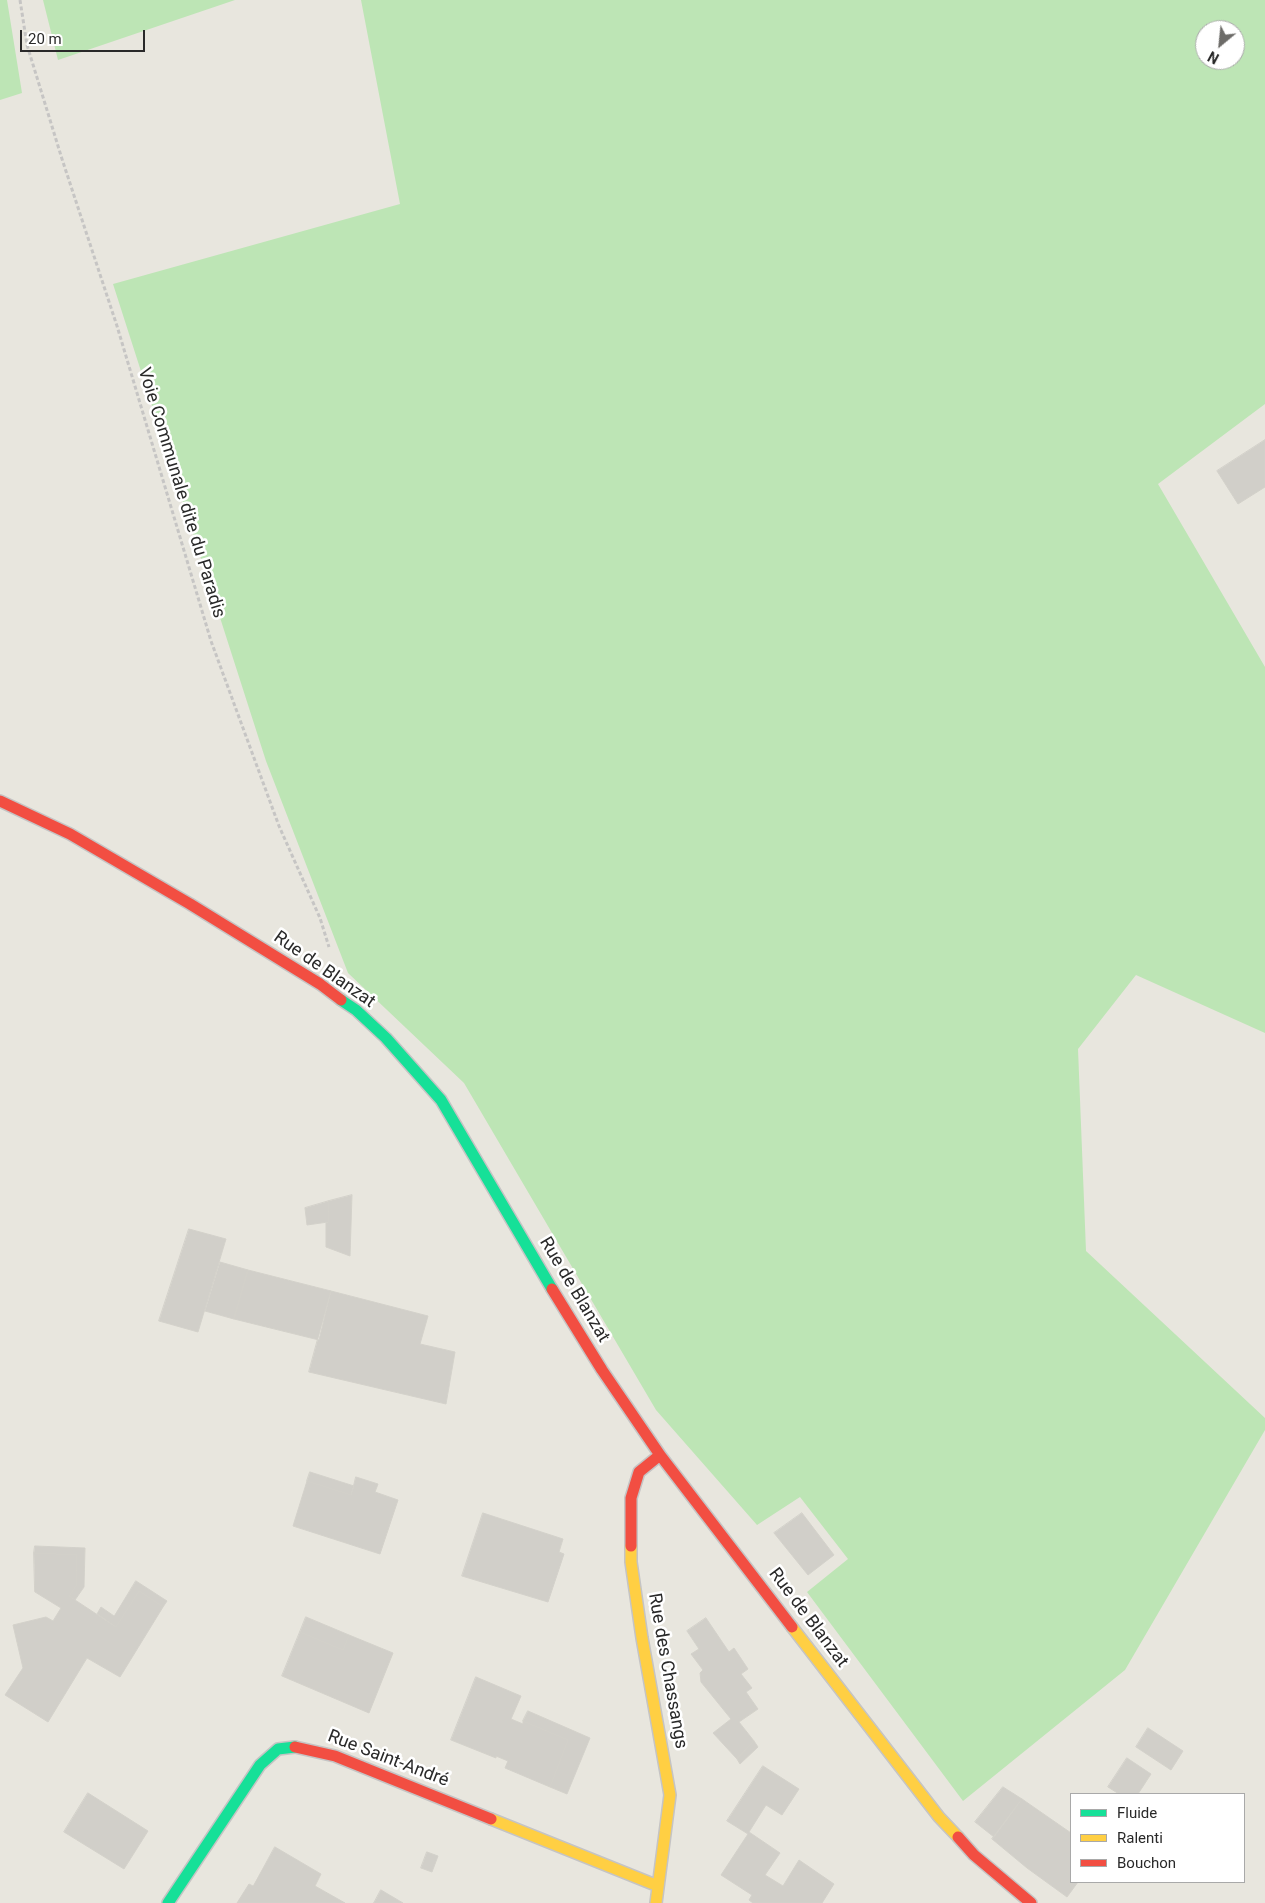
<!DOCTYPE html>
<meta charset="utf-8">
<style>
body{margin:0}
#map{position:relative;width:1265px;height:1903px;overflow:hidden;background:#e8e6de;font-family:Roboto,sans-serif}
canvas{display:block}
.legend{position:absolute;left:1070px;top:1793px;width:175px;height:90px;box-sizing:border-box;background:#fff;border:1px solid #a9a9a9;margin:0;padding:6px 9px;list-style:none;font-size:15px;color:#292929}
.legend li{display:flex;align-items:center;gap:10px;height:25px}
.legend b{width:25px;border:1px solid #a9a9a9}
.north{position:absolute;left:1195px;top:20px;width:50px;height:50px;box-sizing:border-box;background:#fff;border:1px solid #a9a9a9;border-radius:50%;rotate:208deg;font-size:14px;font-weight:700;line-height:20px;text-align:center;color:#292929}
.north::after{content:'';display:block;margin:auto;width:18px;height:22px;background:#6c6b68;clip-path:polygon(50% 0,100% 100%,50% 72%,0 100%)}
.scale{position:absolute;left:20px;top:30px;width:125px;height:22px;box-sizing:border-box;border:2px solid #292929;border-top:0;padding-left:6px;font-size:15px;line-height:18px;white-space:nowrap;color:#292929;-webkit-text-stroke:4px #fff;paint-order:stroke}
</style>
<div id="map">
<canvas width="1265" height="1903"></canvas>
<ul class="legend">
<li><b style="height:6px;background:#16e098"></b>Fluide</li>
<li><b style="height:6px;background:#ffcf43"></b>Ralenti</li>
<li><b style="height:6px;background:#f24e42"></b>Bouchon</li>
</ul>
<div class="north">N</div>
<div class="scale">20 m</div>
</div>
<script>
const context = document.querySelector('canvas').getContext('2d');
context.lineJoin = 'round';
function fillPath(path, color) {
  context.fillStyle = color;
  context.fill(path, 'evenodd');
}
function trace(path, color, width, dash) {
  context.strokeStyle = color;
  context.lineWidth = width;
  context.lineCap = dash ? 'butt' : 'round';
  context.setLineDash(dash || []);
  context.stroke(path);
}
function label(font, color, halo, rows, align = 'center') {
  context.font = font + ' Roboto,sans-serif';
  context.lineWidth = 5;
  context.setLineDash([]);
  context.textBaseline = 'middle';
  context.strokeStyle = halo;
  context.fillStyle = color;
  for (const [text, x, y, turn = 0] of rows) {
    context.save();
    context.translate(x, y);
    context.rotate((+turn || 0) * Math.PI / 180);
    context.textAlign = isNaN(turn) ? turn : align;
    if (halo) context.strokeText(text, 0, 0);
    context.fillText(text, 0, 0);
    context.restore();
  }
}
fillPath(new Path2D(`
 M0,0H7L22,93L0,100Z
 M43,0H235L58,60Z
 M361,0H1265V404L1158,484L1265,667V1033L1136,975L1078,1049L1086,1251L1265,1418V1430L1125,1670L963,1801L807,1592L848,1559L800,1497L757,1525L656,1410L464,1083L348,973L266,761L113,284L400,204ZM1205,30H1235V60H1205Z`), '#bde5b5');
const building = new Path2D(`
 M1265,440V487L1238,504L1217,471Z
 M352,1195L350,1256L326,1247V1223L328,1222L329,1201Z
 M329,1201L328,1222L307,1225L305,1208Z
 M189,1229L226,1239L198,1332L159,1321Z
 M220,1262L248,1270L234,1319L205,1311Z
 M248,1270L331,1291L319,1340L234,1319Z
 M331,1291L428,1316L420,1344L455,1352L446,1404L309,1372Z
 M310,1472L354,1486L351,1495L307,1481Z
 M356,1477L378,1484L375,1492L398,1500L380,1554L293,1526L307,1481L351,1495Z
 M483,1513L563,1539L559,1552L564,1554L548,1602L462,1576Z
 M802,1513L834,1555L808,1575L774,1533Z
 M35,1546L85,1548L84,1587L75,1600L69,1596L76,1586L77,1555L34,1553Z
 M34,1553L77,1555L76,1586L69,1596L116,1627L139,1591L163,1607L120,1677L87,1658L48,1722L5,1695L23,1668L13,1625L46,1617L53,1621L61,1608L35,1592Z
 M136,1581L167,1601L163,1607L139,1591L116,1627L97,1614L101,1607L114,1616Z
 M306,1617L349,1635L343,1650L300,1632Z
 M706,1618L729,1652L734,1648L748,1669L741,1674L752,1688L746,1692L758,1709L739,1722L754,1741L737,1759L713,1733L731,1719L701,1682L700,1673L703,1670L691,1654L699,1649L687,1631Z
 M300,1632L343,1650L349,1635L393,1653L369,1713L282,1676Z
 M476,1677L521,1696L511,1719L523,1724V1721L568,1740L550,1787L505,1768L508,1761L496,1756V1758L451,1740Z
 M528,1711L590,1738L567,1794L550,1787L568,1740L523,1721Z
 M1148,1728L1183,1751L1171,1770L1136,1747Z
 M754,1741L758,1747L740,1764L737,1759Z
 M1127,1758L1151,1774L1138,1794H1119L1108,1787Z
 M763,1766L799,1789L782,1815L766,1805L749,1832L780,1853L765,1875L783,1886L799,1860L834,1884L822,1903H753L749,1900L752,1895L721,1875L748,1834L727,1821Z
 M1003,1787L1022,1799L994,1837L975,1822Z
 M88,1793L148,1831L124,1869L64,1832Z
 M1022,1799L1071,1833V1882H1078L1067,1897L1027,1868L992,1839Z
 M275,1847L321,1874L315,1886L345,1903H237L249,1884L253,1886Z
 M427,1852L438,1856L432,1872L421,1868Z
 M381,1890L403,1903H374Z`);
fillPath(building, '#d1cfc9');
trace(building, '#d3d1ca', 1);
const fast = new Path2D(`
 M341,1000L356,1010L386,1038L441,1100L552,1289
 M168,1903L260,1765L278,1749L295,1747`);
const slow = new Path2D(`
 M631,1546V1562L642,1638L670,1795L656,1903
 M792,1627L939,1817L958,1837
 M491,1819L658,1886`);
const jam = new Path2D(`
 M0,801L70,834L190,904L320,984L341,1000
 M552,1289L602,1370L660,1455L792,1627
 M631,1546V1498L639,1472L660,1455
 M295,1747L335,1756L491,1819
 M958,1837L974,1855L1031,1903`);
trace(fast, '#c5c4c4', 14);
trace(slow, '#c5c4c4', 14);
trace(jam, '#c5c4c4', 14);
trace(new Path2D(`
 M20,0L27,45L62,159L117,326L211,641L279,826L320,918L329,947`), '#c6c5c4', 3, [4, 2.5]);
trace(fast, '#16e098', 11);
trace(slow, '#ffcf43', 11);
trace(jam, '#f24e42', 11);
label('18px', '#292929', '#fff', [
 ["Voie Communale dite du Paradis",181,493,73],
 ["Rue de Blanzat",324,970,35],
 ["Rue de Blanzat",574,1290,59],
 ["Rue de Blanzat",808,1618,53],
 ["Rue des Chassangs",667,1671,80],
 ["Rue Saint-André",388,1759,21]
]);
</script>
